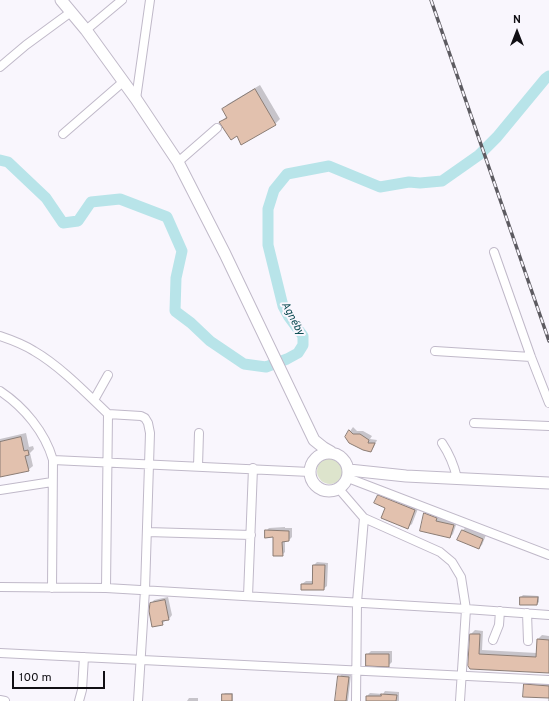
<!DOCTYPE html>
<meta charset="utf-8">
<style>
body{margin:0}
#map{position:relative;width:549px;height:701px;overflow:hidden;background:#f9f6fd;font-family:Overpass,sans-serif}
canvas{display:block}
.north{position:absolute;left:497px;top:12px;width:40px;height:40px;-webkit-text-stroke:3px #f9f6fd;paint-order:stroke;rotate:0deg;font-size:11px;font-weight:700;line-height:16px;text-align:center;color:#110f14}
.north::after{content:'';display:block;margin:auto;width:14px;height:18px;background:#110f14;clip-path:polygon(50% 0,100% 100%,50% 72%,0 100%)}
.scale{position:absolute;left:12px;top:671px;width:93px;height:18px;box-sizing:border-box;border:2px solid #110f14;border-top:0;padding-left:5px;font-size:12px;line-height:14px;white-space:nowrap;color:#110f14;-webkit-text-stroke:3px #f9f6fd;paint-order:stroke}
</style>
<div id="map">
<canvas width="549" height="701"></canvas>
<div class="north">N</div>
<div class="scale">100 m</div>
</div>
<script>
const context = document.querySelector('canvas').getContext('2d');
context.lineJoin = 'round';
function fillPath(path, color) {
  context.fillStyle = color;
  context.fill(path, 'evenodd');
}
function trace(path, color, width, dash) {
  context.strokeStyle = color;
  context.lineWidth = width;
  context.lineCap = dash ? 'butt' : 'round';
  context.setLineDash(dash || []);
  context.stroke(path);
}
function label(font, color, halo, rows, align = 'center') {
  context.font = font + ' Overpass,sans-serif';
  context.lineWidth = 4;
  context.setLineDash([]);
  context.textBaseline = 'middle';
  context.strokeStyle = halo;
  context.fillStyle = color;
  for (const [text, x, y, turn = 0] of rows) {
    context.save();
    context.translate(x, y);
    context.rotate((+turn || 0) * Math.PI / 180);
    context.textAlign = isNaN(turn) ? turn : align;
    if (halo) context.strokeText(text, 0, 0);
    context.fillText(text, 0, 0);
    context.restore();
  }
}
fillPath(new Path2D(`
 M317 471a13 13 0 1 1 26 0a13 13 0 1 1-26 0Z`), '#dde4cc');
fillPath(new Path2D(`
 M260,85L280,119L275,124L242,143L237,135L221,122L227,116L223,109L228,104Z
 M353,427L357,431H363L372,436L370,439L377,440L374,447L371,451L346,437Z
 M26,433L29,447L33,446L34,449L30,453L33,466L28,470L0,476V439Z
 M383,491L419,506L412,524L407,528L378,496Z
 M429,510L457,522L453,534L450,537L425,514Z
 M285,527V528H292V537L289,540L285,541V552L282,555L274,536L266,531L269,528Z
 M466,527L486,535L482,545L478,548L463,530Z
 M317,562L328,563L327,586L323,589H302V584L306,581H313L314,565Z
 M523,595L539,596V602L537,604L521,597Z
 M168,597L172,615L169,619L166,620L162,624L151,604L154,600Z
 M475,630L483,631L482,650L537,653L538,639L542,635L549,636V672L470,668L471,634Z
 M371,651H392V662L388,666L367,655Z
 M342,674L351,675L348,701H336L339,677Z
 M529,681L549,682V701H548V697L525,685Z
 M385,691L399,692V701H367V696L370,693L383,694Z
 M225,693H233V701H223V695Z
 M189,698H198V701H187Z`), '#0003');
trace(new Path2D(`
 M545,79H549`), '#86a4a9', 2);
trace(new Path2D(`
 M0,160L8,162L46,198L63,223L78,221L91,202L120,199L167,217L182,251L176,278L175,311L191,323L210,341L244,364L266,367L287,359L298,353L303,345V336L289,317L283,306L268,245V209L274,190L287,174L329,166L380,187L409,182L420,183L442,181L479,155L497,137L545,79L549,76`), '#b8e4e9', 11);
const building = new Path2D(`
 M255,89L276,125L241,145L237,136L231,140L219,122L227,118L222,109Z
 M349,430L353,434H360L369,440L368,443H375L371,452L363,450L349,443L345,437Z
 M21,437L24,451L28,450L29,455L25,456L29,471L0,477V442Z
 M378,495L415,510L408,529L381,518L385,508L374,503Z
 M424,513L437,518L436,521L454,525L450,538L420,531Z
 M265,530L289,531V541L282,542L283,556H273V537L265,538Z
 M462,530L483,539L479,549L457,540Z
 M313,565H325L324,590H301V584H312Z
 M520,597H538L537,605H520Z
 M165,600L169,620L162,621L163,625L152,627L149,611L150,603Z
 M470,634H480L479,654L536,657L537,639L549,640V673L470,669L468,666Z
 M366,654H389V667L366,666Z
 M338,676L349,677L346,701H335Z
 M524,684L549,686V698L523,697Z
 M222,694H232V701H222Z
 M381,694L397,695L396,701H366V696H381Z`);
fillPath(building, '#e2c1ae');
trace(building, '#8b7c74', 1);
const minor = new Path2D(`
 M86,30L122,0
 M0,67L26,45L71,12
 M136,99L150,0
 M63,134L123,82
 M178,162L217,128
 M494,252L531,357L549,403
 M0,336C12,340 23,344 34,351C60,366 86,393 108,414L141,416L145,418L148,423L150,433L145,590L138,701
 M435,351L531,357
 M0,391C24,407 45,432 53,460L52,588
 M94,400L108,375
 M474,423L549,426
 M442,443C450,455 454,465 457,478
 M53,460L310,472
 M198,466L199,433
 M348,478L549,555
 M339,489L364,518L440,552L452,562L461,577L466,609L460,701
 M0,490L52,482
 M147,532L251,535
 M0,587L106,588L466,609L549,615
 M106,588L108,414
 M248,596L253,468
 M527,613L528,641
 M493,640L499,625L500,611
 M0,653L549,680
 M0,700L5,701
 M79,701L82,690L84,657
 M356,701L357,602L364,518`);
const major = new Path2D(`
 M61,0L86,30L136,99L178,162L225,254L314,440L324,448L331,452
 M310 472a19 19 0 1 1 38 0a19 19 0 1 1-38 0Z
 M349,470L406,476L549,483`);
trace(minor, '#c0b9c9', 10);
trace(major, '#c0b9c9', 13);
trace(minor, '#fff', 8);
trace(major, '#fff', 11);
const rail = new Path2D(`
 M431,0L549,341`);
trace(rail, '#5d5b61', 3.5);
trace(rail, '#f9f6fd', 2, [6]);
label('italic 11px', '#104e55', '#f9f6fd', [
 ["Agnéby",292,319,62]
]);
</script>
